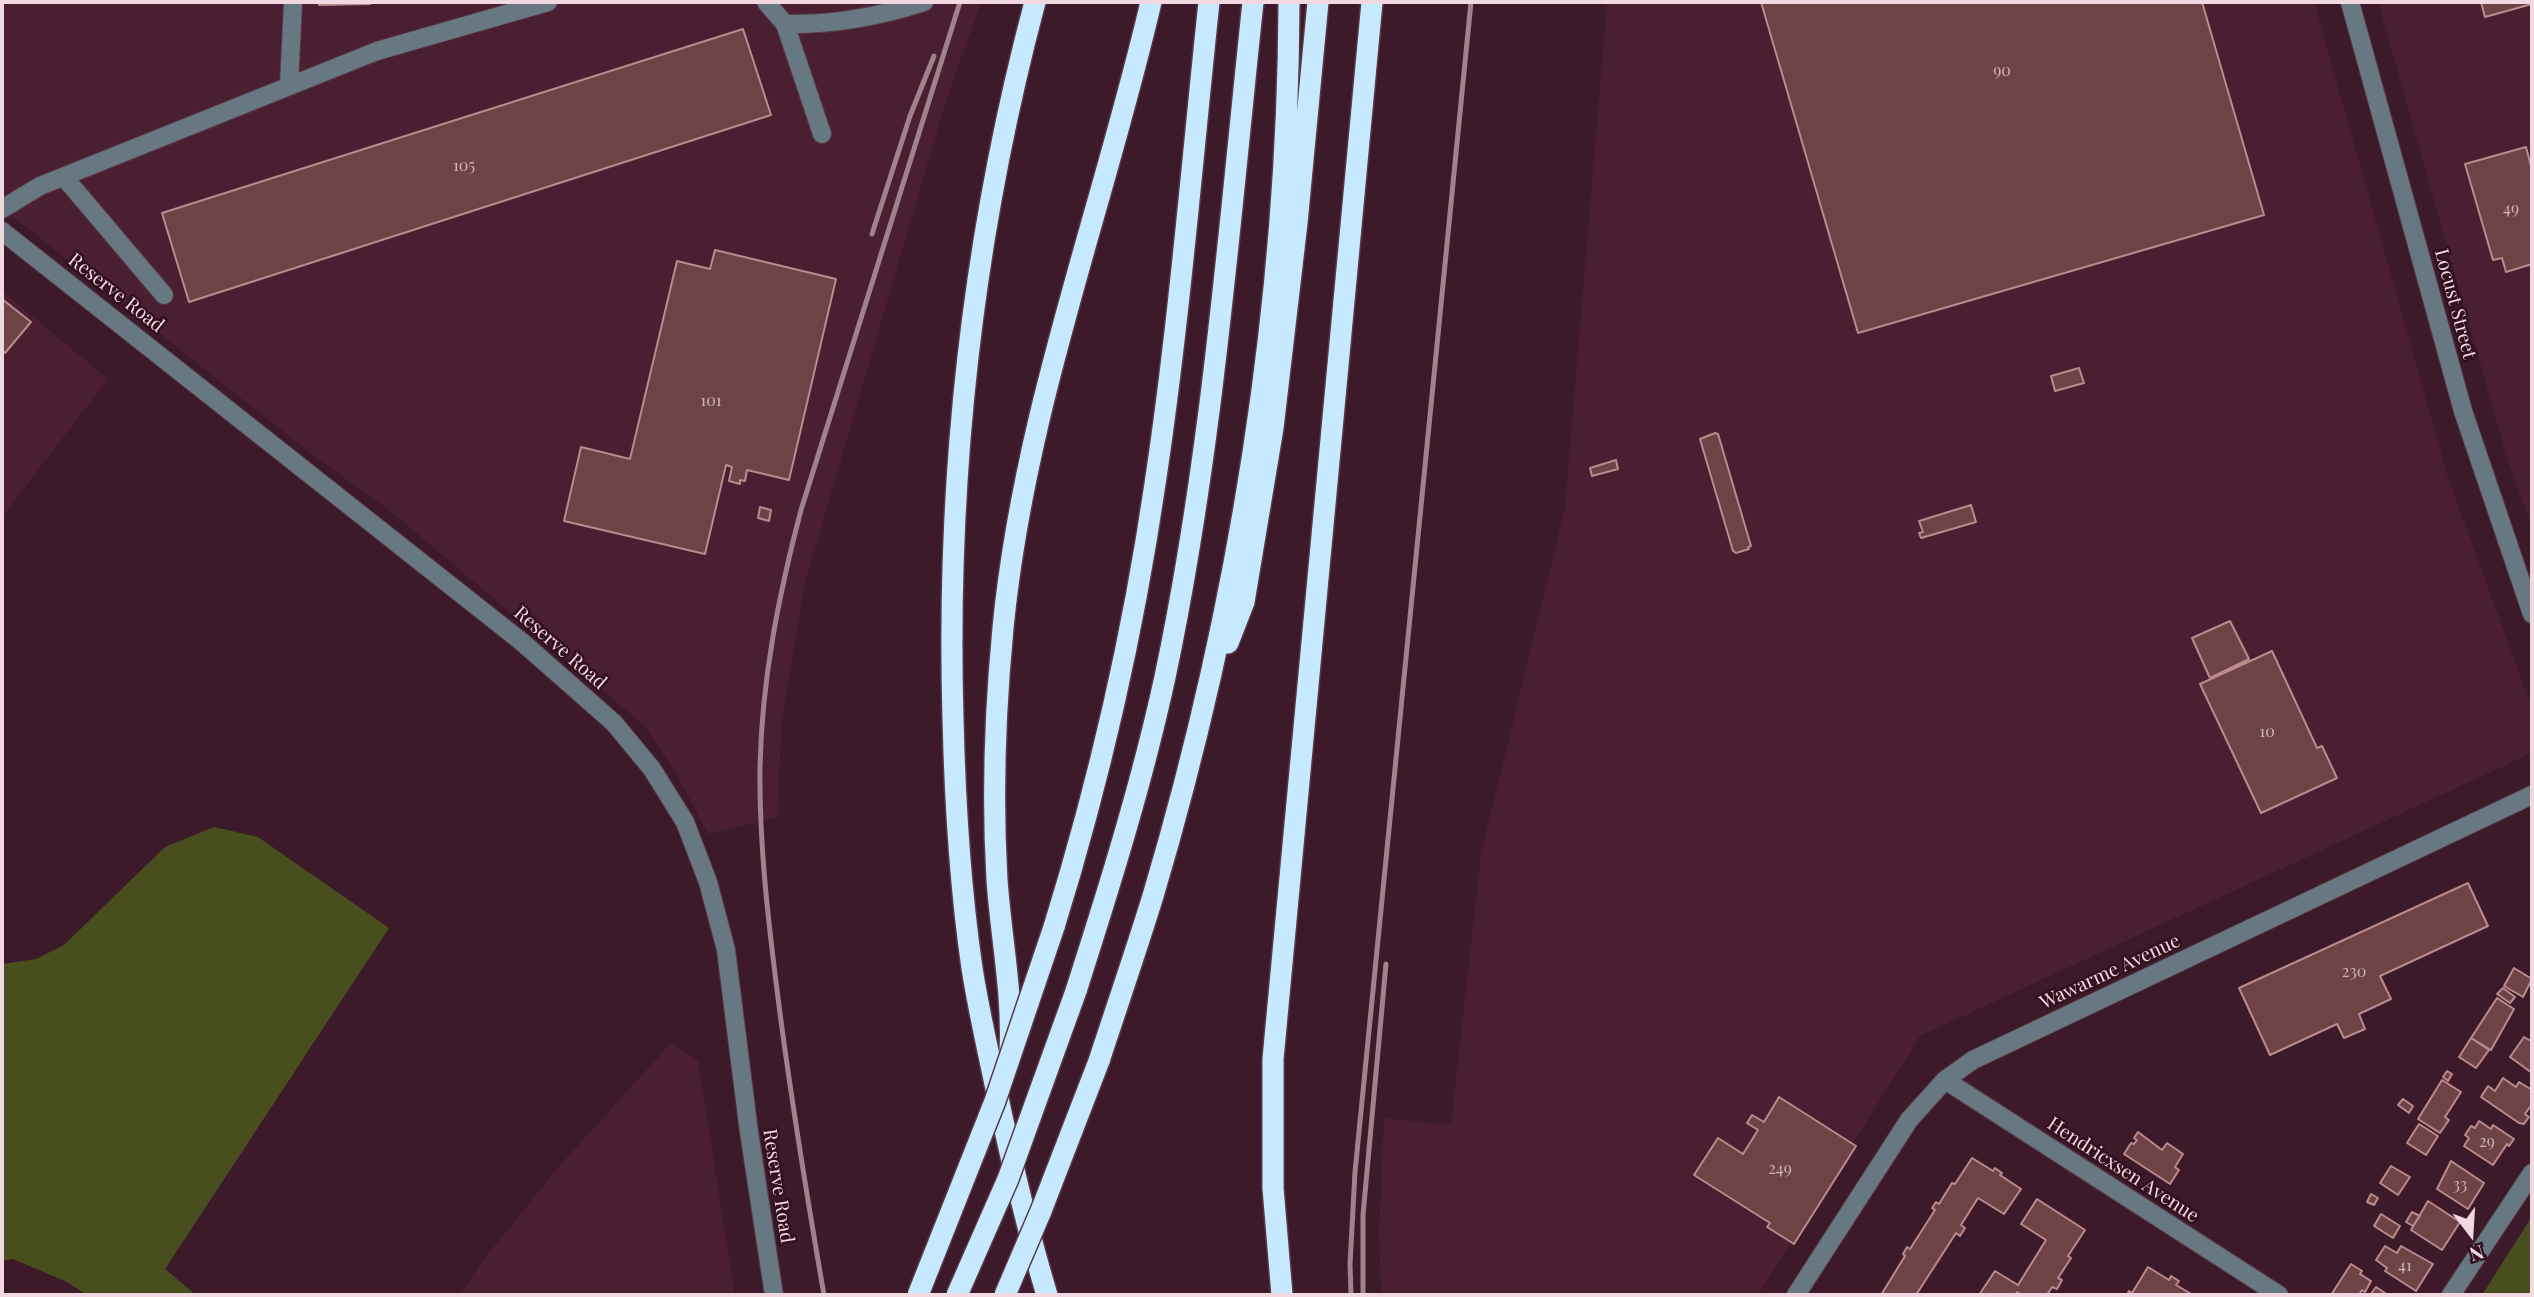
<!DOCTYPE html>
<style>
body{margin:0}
#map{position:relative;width:2534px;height:1297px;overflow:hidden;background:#3d1a29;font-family:"Playfair Display",serif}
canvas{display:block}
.frame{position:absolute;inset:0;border:4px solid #f2d9e1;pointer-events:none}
.north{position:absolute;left:2436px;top:1199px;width:70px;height:70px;-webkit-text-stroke:5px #32101f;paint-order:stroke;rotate:163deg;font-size:19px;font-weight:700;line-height:28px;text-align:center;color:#f2d9e1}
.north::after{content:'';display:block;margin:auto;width:24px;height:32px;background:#f2d9e1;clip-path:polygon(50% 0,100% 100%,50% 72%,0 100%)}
</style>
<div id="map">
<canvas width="2534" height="1297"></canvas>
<div class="frame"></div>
<div class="north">N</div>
</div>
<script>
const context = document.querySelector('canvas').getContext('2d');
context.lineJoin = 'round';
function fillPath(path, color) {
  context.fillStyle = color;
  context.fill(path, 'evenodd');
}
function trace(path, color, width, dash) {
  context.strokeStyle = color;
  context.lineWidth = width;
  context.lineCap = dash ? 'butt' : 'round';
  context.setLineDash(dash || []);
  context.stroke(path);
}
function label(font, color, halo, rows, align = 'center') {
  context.font = font + ' "Playfair Display",serif';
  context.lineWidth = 5;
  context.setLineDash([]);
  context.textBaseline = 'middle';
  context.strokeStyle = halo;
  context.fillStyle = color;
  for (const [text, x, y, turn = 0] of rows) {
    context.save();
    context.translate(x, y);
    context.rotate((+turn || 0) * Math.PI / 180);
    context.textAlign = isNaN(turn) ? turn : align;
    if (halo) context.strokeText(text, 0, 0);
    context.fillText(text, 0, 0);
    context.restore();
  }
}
fillPath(new Path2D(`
 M2,2H981L944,107L804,586L782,717L777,818L708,834L680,780L646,727L389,510L314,456L2,208Z
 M1607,2H2314L2449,481L2532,708V753L1920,1036L1758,1295H1381L1379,1232L1384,1118L1451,1125L1481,854L1565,508Z
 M2378,2H2532V528L2507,458Z
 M2,291L108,379L2,517Z
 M671,1043L698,1061L735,1295H460L480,1264L561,1164Z`), '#4a1f32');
fillPath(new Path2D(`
 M214,827L258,837L389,928L165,1269L196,1295H87L67,1282L13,1259L2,1261V964L36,959L64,945L165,847Z
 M2532,1216V1295H2482Z`), '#494e1e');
const building = new Path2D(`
 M319,2H370V4L319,5Z
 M1761,2H2202L2264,215L1858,333Z
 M2481,2H2532V4L2485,17Z
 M743,29L771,115L189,302L162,213Z
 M2526,147L2532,170V264L2506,272L2502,258L2493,260L2465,164Z
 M715,250L836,279L789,480L747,470L745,481L740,480V484L729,481L732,467L726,465L705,554L564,521L581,447L630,459L677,261L710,269Z
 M2,299L31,322L5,353L2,350Z
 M2079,368L2084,383L2055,391L2051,376Z
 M1715,433L1718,434L1751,546L1748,547L1749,549L1736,553L1733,551L1700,439Z
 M1616,460L1618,469L1592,476L1590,468Z
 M1971,505L1976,522L1921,538L1919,533L1923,532L1919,521Z
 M760,507L771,510L769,521L758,518Z
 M2230,621L2249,659L2210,678L2192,638Z
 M2272,651L2317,748L2322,746L2337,778L2261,813L2200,684Z
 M2468,883L2488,926L2380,976L2391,999L2359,1014L2365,1029L2344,1038L2337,1024L2270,1055L2239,988Z
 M2514,968L2532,979L2523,997L2504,986Z
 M2503,988L2515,997L2510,1003L2497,994Z
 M2497,998L2514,1009L2491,1050L2471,1038Z
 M2524,1037L2531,1041L2532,1039V1073L2510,1057Z
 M2471,1038L2489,1050L2476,1068L2459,1057Z
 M2447,1071L2452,1074L2448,1081L2443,1077Z
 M2503,1078L2516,1087L2519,1082L2532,1090V1104L2525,1114L2529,1117L2524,1124L2519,1123L2481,1097L2488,1086L2495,1091Z
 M2442,1080L2461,1092L2445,1117L2449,1120L2440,1133L2418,1119Z
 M1779,1097L1856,1146L1794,1244L1767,1227L1770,1223L1694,1175L1718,1138L1743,1154L1758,1130L1747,1123L1752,1115L1764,1122Z
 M2403,1099L2413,1106L2409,1113L2398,1105Z
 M2479,1121L2491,1129L2493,1125L2514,1139L2509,1146L2507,1144L2493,1165L2464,1146L2469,1138L2465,1135L2471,1126L2475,1128Z
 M2419,1124L2438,1136L2426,1155L2407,1143Z
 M2138,1132L2162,1150L2167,1143L2183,1154L2175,1167L2179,1170L2170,1184L2124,1154L2131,1143L2134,1144L2137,1140L2134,1138Z
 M1972,1158L1993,1171L1995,1168L2002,1173L2000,1175L2021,1189L2004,1214L1978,1198L1961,1225L1965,1228L1960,1236L1956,1233L1916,1295H1881L1905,1256L1903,1254L1907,1247L1910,1249L1935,1210L1932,1208L1936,1202L1939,1204L1952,1183L1955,1184Z
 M2451,1161L2484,1183L2468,1209L2437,1189Z
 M2391,1166L2410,1177L2398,1195L2380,1183Z
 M2371,1194L2378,1198L2374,1205L2367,1202Z
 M2037,1199L2085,1230L2068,1256L2071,1258L2058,1278L2062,1280L2057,1289L2052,1287L2047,1295H2022L2017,1292L2015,1295H1979L1995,1271L2018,1285L2046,1240L2021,1224Z
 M2428,1201L2460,1222L2442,1250L2411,1230Z
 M2412,1212L2420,1216L2413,1226L2406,1222Z
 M2381,1214L2400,1226L2393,1238L2374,1226Z
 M2385,1246L2397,1253L2401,1246L2433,1264L2416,1291L2385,1271L2387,1268L2376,1260Z
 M2351,1264L2362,1271L2360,1274L2371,1281L2365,1292L2362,1290L2359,1295H2331Z
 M2148,1267L2169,1280L2171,1276L2179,1281L2176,1285L2193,1295H2127L2129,1291L2132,1293Z
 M2376,1287L2388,1295H2370Z`);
fillPath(building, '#6d4346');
trace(building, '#bb8a8d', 2);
const minor = new Path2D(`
 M766,2L785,24C834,25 878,17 924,2
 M2350,2L2463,411L2532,614
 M785,24L822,134
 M289,86L293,2
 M64,177L164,295
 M2,209L40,186L377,51L548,2
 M2,231L522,642L614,723L652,769L685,822L708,882L726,950L749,1132L774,1295
 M1945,1080L2279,1295
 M1796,1295L1909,1120L1945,1080L1973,1060L2532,795
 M2451,1295L2532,1173`);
const highway = new Path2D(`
 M1035,2C973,235 946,477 953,719C955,802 960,886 972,968C978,1007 987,1046 995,1084C1010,1155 1026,1226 1047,1295
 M1228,643L1244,602L1273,428L1297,223L1318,2
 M1054,927C1099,782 1133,634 1155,484C1179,325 1192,162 1209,2
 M1076,991C1109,888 1142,783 1165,677C1212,455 1229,227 1253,2
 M1010,1051C1013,995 1001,937 997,880C992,796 995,712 1003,628C1024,412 1102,212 1151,2
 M1099,1061C1117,1006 1136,951 1153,896C1239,607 1288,303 1289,2
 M1282,1295L1273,1188V1059L1372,2`);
trace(minor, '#5a3946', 20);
trace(highway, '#5a3946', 24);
trace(minor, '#677883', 18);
trace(highway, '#c6e9ff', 21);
trace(new Path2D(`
 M872,234L910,116L934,56
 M824,1295C806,1191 789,1087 776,982C767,910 759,838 760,766C762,678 779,594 801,510L960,2
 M1351,1295L1350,1264L1355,1172L1471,2
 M1363,1295V1215L1386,964`), '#a0828d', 5);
const highwayBridge = new Path2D(`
 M918,1295L995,1101L1054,927
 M957,1295L1008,1179L1076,991
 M1005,1295L1041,1211L1099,1061`);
trace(highwayBridge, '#5a3946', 24, []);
trace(highwayBridge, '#c6e9ff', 21);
label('16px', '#d1b4ba', null, [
 ["90",2002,71],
 ["105",464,166],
 ["49",2511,209],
 ["101",711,401],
 ["10",2267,732],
 ["230",2354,972],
 ["29",2487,1142],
 ["249",1780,1169],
 ["33",2460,1185],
 ["41",2405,1266]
]);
label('19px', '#f2d9e1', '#32101f', [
 ["Reserve Road",116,293,38],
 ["Locust Street",2455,304,75],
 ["Reserve Road",560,648,41],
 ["Wawarme Avenue",2110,972,-25],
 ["Hendricxsen Avenue",2123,1170,33],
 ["Reserve Road",778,1186,81]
]);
</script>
